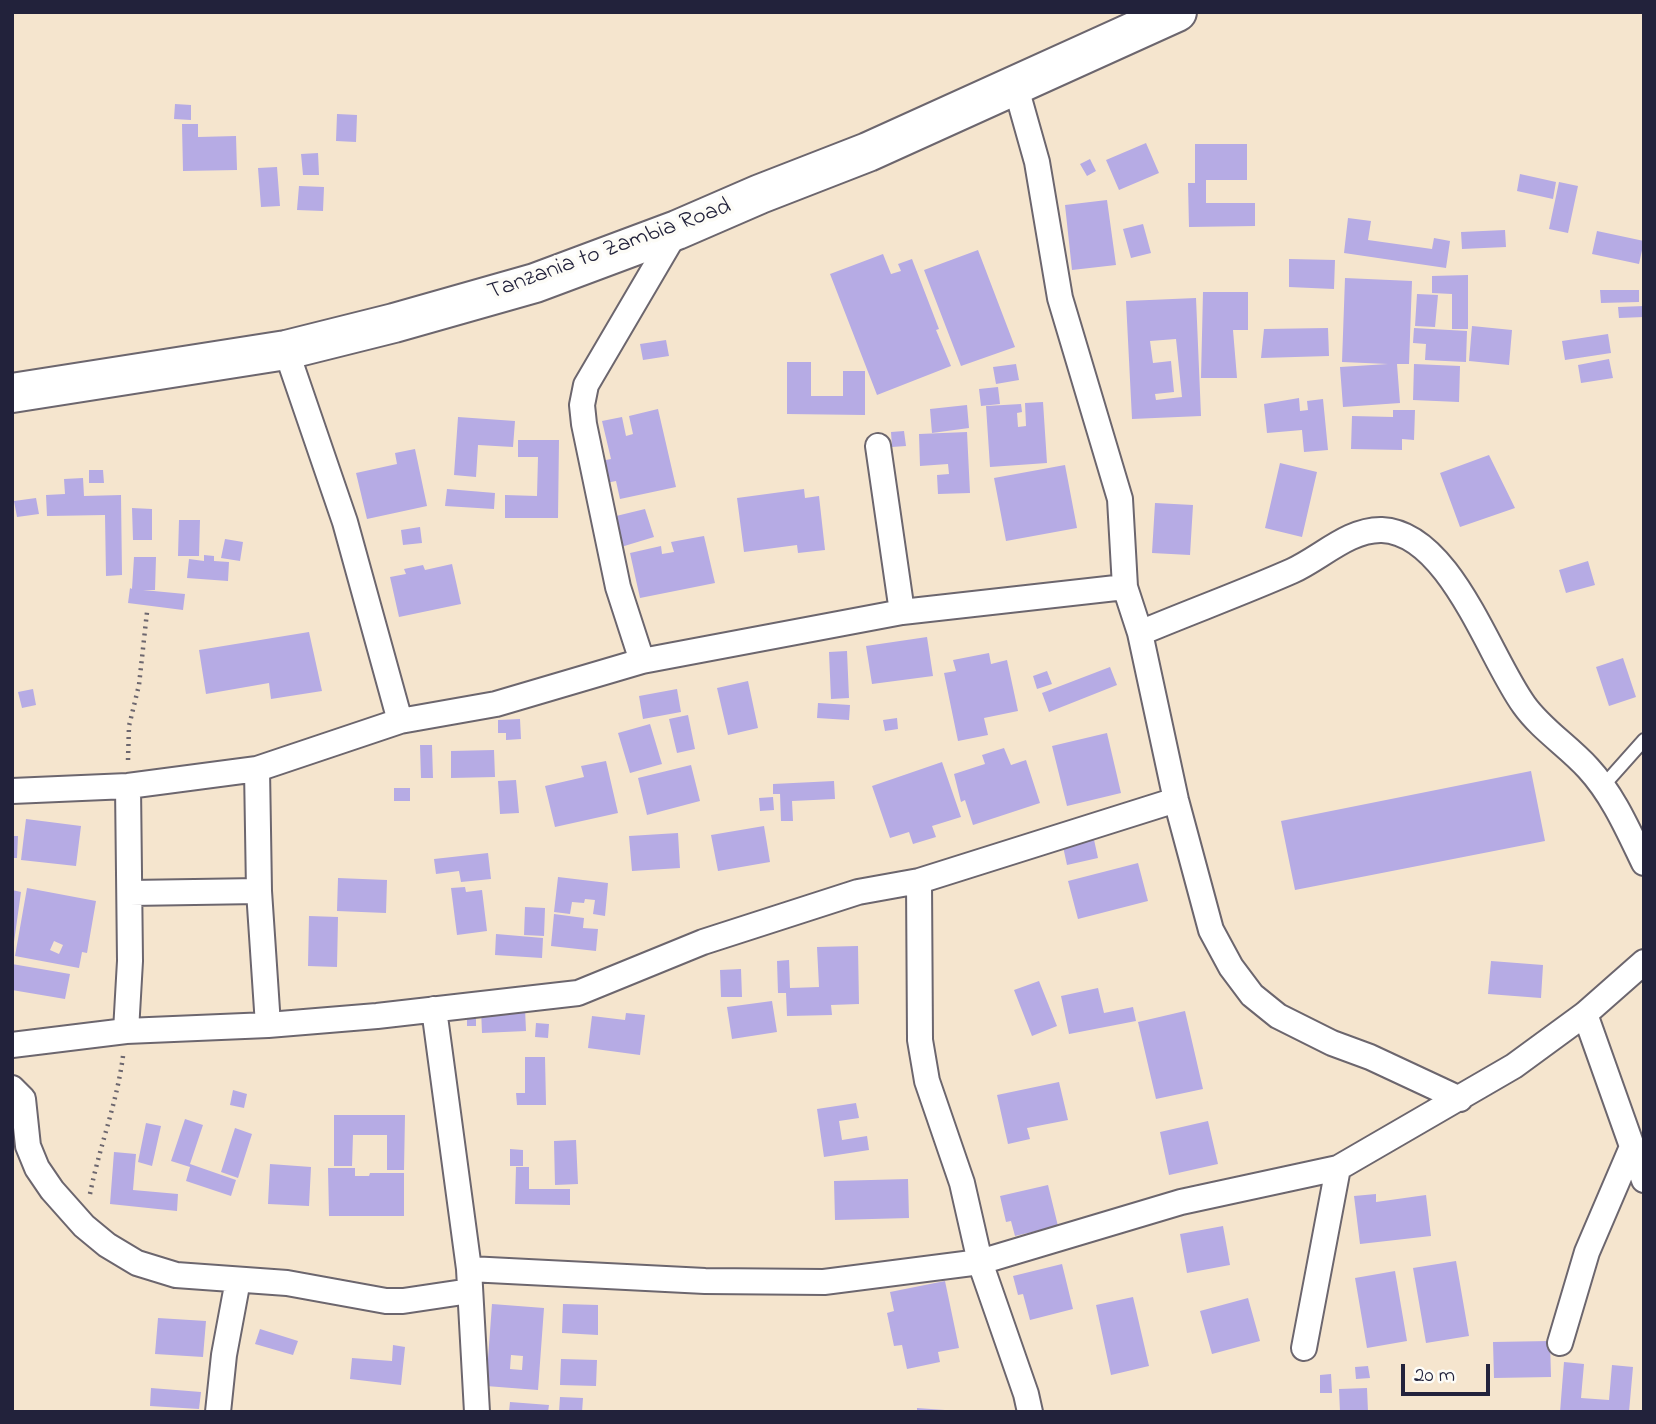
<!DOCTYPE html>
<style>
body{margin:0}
#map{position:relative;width:1656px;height:1424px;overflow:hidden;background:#f5e5ce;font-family:"Indie Flower",sans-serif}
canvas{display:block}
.frame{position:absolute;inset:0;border:14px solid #22223b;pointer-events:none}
.scale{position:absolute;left:1401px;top:1364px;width:89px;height:32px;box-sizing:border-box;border:4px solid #22223b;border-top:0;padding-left:9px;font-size:21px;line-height:24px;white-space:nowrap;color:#22223b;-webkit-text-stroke:5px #fdfcf7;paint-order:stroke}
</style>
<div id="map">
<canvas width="1656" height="1424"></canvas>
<div class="frame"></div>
<div class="scale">20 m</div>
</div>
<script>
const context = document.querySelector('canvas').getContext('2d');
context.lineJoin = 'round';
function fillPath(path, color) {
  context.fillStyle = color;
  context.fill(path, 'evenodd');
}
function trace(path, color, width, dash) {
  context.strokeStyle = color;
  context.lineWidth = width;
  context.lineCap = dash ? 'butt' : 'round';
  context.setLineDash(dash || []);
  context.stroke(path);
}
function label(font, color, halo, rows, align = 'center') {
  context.font = font + ' "Indie Flower",sans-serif';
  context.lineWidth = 7;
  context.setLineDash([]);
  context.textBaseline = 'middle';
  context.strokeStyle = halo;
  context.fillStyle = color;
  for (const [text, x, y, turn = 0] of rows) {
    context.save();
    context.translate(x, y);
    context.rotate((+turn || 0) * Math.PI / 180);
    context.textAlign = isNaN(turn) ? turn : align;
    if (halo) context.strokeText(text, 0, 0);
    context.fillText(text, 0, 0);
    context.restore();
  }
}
fillPath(new Path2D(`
 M175,104L191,105V120L174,119Z
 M337,114L357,115L356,142L336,141Z
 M182,124H198V137L236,136L237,170L183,171Z
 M1146,143L1159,173L1119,190L1106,160Z
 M1195,144H1247V180H1206V203H1255V226L1189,227L1188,183H1195Z
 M318,153L319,175H303L301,154Z
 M1090,159L1096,171L1087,176L1080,164Z
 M277,167L280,206L261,207L258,168Z
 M1520,174L1556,182L1553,199L1517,191Z
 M1559,182L1578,186L1568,233L1549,229Z
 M299,186L324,187L323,211L297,210Z
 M1107,200L1116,265L1072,270L1065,205Z
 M1348,218L1371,221L1368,240L1432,249L1434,238L1450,241L1446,268L1344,253Z
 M1143,224L1151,253L1131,258L1123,229Z
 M1505,230L1506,247L1462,249L1461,232Z
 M1597,231L1644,241L1639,264L1592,254Z
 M978,250L1015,347L961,366L924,270Z
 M883,254L891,274L901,271L898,264L912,259L939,329L936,330L951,366L877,395L830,274Z
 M1289,259L1335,260L1334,289L1289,287Z
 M1468,275V329H1452V294L1432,293V276Z
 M1345,278L1412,281L1409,364H1397L1400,403L1343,407L1340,367L1388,364L1342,362Z
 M1600,290H1639V302L1601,303Z
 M1203,292H1248V330H1233L1237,378H1201Z
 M1417,294L1438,295L1435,327L1415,326Z
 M1196,298L1201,416L1132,419L1126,301ZM1176,339L1182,397L1156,400L1155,394L1174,392L1171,361L1153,363L1150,341Z
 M1644,306V317L1619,318L1618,307Z
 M1472,326L1512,330L1509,365L1469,361Z
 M1328,328L1329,356L1261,358L1264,329Z
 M1414,328L1467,331L1466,362L1425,360L1426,344L1413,343Z
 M1608,334L1611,353L1565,360L1562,341Z
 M666,340L669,356L643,360L640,344Z
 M1609,359L1613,378L1581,383L1578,365Z
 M787,362H811V396H843V371H865V415L787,414Z
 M1016,364L1019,380L996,384L993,367Z
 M1414,364L1460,366L1459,402L1413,400Z
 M998,387L1000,404L981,406L979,389Z
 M1299,398L1300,411L1308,410L1307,401L1323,399L1328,450L1304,452L1302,430L1267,433L1264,404Z
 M1043,402L1047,463L990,467L986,406L1021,404L1022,412L1017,413L1018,427L1026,426L1025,403Z
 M967,405L969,428L932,433L930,409Z
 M658,409L676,487L620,499L616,481L606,483L601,461L611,459L602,421L622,417L626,436L633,434L629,416Z
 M1393,410H1415L1414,440L1402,439V450L1351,449L1352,416L1393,417Z
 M458,417L515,421L513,447L478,445L476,477L454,475Z
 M904,431L906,446L892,447L891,432Z
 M967,432L970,493L938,494L937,475L949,474L948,464L920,466L919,434Z
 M518,440H559L558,518H505V495L537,496L538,457H518Z
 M415,449L427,506L367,519L356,473L397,464L395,453Z
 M1489,455L1515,508L1460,527L1440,473Z
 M1280,463L1317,472L1302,537L1265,528Z
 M1065,465L1077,528L1006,541L994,478Z
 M89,470H103L104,483H89Z
 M83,478L84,496L121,495L122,575L106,576L105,515L47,516L46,495L65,494L64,479Z
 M447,489L495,493L494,509L445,506Z
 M804,489L805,498L819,496L825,550L798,553L797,545L744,552L737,498Z
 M36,498L39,514L17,517L14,501Z
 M1155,503L1193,505L1190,555L1152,553Z
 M132,508L152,509V540H133Z
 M645,509L654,537L621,547L612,517Z
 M179,520H200L199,556H178Z
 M420,527L422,543L403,545L401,530Z
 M704,536L715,583L640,598L630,553L661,546L662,554L674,552L671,542Z
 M225,539L243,542L240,561L221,558Z
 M204,555L214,556V561L229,562L228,581L187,578L189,559L204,561Z
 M134,557H156L155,590H143L185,594L183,610L128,603L130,588L132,589Z
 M1588,561L1595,585L1566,593L1559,570Z
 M452,564L461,604L399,617L390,577L406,574L404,569L423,565L425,570Z
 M309,632L322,691L271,699L269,683L206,694L199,650Z
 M927,637L933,676L872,684L866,646Z
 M847,651L849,698L831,699L829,652Z
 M989,653L991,664L1007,660L1018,711L984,718L988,735L958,741L944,673L956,671L953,660Z
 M1623,658L1636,697L1609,706L1596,667Z
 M1110,667L1117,685L1049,712L1042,693Z
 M1047,671L1052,684L1037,689L1033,676Z
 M748,681L758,728L728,735L717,688Z
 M33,689L36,705L22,708L18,692Z
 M677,689L681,712L643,719L639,696Z
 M818,703L850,705L849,720L817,718Z
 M688,715L695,749L677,753L669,719Z
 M897,718L898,729L885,731L883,720Z
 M520,719L521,739L506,740V733H498V720Z
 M650,724L662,764L630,773L618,733Z
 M1107,733L1121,793L1067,806L1052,746Z
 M420,745H432L433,778H421Z
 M1004,748L1011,765L1026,760L1040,803L973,825L965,800L961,802L954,774L985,764L982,755Z
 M494,750L495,777L451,778V751Z
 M606,761L618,813L555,827L545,786L584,777L581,766Z
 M942,762L961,817L932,826L936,837L913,844L909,832L890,838L872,786Z
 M691,765L700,801L647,815L638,778Z
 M1531,771L1545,841L1295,890L1281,821Z
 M516,780L519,813L500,814L498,781Z
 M834,781L835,799L792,801L793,821H781L780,794H773V784Z
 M394,788H410V801H394Z
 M773,797L774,810L760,811L759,798Z
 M26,819L81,826L76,866L21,860Z
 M764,826L770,862L718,871L711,835Z
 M678,833L680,868L632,871L629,836Z
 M1093,835L1098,858L1067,865L1062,842Z
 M12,836H18L17,858H12Z
 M488,853L491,879L461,882L459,871L436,874L434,859Z
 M1138,863L1148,901L1078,919L1068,881Z
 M558,877L608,883L605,916L593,914L595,900L585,899L584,903L572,902L570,914L554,912Z
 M338,878L387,880L386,913L337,911Z
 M465,887L466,892L482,890L487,931L457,935L451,888Z
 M27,888L96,901L87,953L82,952L79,968L15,956ZM54,941L63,945L59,954L50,950Z
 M12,890L21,892L14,942H12Z
 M525,907L545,908L544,936L524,935Z
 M554,914L584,918L583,928L598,929L596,951L551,946Z
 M309,916L338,917L337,967L308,966Z
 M496,934L543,938L542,958L495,955Z
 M858,946L859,1004L831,1005L832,1015L787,1016L786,993H778L777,961L789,960L790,988L819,987L817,947Z
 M1491,961L1543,965L1541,998L1488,994Z
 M12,964L70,974L65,999L12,990Z
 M741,969L742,997H721L720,970Z
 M1039,981L1057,1026L1032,1036L1014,990Z
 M1098,988L1104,1013L1133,1007L1136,1021L1069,1034L1061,996Z
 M772,1001L777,1032L732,1039L727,1007Z
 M525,1008L526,1031L482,1033L481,1009Z
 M467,1009H476V1026H467Z
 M1185,1011L1203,1089L1156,1099L1138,1022Z
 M626,1013L645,1015L640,1055L588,1048L592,1016L625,1020Z
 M536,1023L549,1024L548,1038L535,1037Z
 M525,1057H545L546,1105H517L516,1093H525Z
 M1059,1082L1068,1120L1027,1128L1030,1139L1008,1144L997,1095Z
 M233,1090L247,1094L244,1108L230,1105Z
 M856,1103L859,1118L839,1121L842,1140L867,1136L869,1150L824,1157L817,1109Z
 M334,1115H405L404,1170H387V1135H353L352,1166H334Z
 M185,1119L203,1125L190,1164L236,1180L231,1196L186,1181L190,1167L171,1161Z
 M1208,1121L1218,1164L1169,1175L1160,1132Z
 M146,1123L161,1126L152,1166L138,1162Z
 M235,1128L252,1134L238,1178L221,1172Z
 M576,1140L578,1184L555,1185L554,1141Z
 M510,1149L523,1150V1166H510Z
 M114,1152L136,1154L133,1190L178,1194L177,1211L110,1204Z
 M270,1164L311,1167L309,1206L268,1204Z
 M516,1167H529V1189H570V1205L515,1204Z
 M328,1168H355V1176H369L370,1173H404V1216H329Z
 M908,1179L909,1218L835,1220L834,1181Z
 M1048,1185L1058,1226L1015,1236L1011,1221L1006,1222L1000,1196Z
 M1376,1194V1202L1426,1195L1431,1236L1360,1244L1354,1196Z
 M1223,1226L1230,1265L1187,1273L1180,1234Z
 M1456,1261L1469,1336L1426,1343L1413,1268Z
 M1062,1264L1073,1309L1030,1320L1023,1294L1018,1295L1013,1276Z
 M1395,1271L1407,1341L1367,1348L1355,1278Z
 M945,1281L959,1348L938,1352L940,1362L907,1369L902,1345L894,1346L887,1313L894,1311L890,1292Z
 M1133,1297L1149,1366L1111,1375L1096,1305Z
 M1248,1298L1260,1341L1212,1354L1200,1311Z
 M492,1304L544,1308L538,1390L486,1386ZM511,1355L523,1356L522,1370L510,1369Z
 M563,1304L598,1305V1335L562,1333Z
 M158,1318L206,1321L203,1357L155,1354Z
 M260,1329L298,1341L293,1355L255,1344Z
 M1550,1341L1551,1377L1494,1378L1493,1342Z
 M393,1345L405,1347L401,1385L350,1379L352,1358L392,1361Z
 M561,1359L597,1360L596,1386L560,1385Z
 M1564,1362L1584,1364L1581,1398L1609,1400L1612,1365L1633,1367L1629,1412H1560Z
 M1368,1366L1370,1378L1356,1379L1355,1367Z
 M1331,1374L1332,1393H1320V1375Z
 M151,1388L201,1392L199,1409L150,1406Z
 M1367,1388L1368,1412H1340L1339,1389Z
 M560,1397L583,1398L582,1412H559Z
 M510,1402L549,1405L548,1412H509Z
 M917,1408L945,1410V1412H917Z`), '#b6abe4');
const lane = new Path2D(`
 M1603,786L1644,740`);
const street = new Path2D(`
 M1015,84L1037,162L1060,298L1120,499L1125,587L1140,633L1176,800L1211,930L1231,967L1252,995L1278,1016L1332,1043L1370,1057L1460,1099
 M286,350L345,522L400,721
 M878,446L902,612
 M1140,633C1190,612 1242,593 1292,571C1321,558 1349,529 1382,530C1450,533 1489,657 1524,705C1541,729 1568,746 1588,768C1613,795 1628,830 1644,863
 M642,661L618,587L584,424L582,405L586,385L677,230
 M257,769L259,891L268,1025
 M12,791L128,786L257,769L400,721L496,704L642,661L902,612L1125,587
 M919,881L920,1040L927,1081L962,1183L980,1262L1026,1394L1030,1412
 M130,893L259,891
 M434,1009L469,1269L477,1412
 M1585,1014L1644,1180
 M126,1031L130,961L128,786
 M12,1045L126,1031L268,1025L377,1016L578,993L703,942L858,892L919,881L1176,800
 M12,1088L23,1099L28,1146L37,1168L52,1190L84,1226L107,1245L137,1263L176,1275L287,1283L386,1301H403L470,1291
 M469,1269L705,1281L824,1282L980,1262L1181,1202L1338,1168L1514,1066L1585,1014L1644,962
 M1560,1343L1587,1252L1632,1147
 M1304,1348L1338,1168
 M218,1412L224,1355L238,1280`);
const highway = new Path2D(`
 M12,393L286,350L394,323L535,283L677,230L760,194L868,152L1177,12`);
trace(lane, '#6c666e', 16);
trace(street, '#6c666e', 28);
trace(highway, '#6c666e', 42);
trace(new Path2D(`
 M128,760L129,726L139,685L147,612
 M90,1194C99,1148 117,1103 123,1056`), '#6c666e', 4.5, [2, 5]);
trace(lane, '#fff', 12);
trace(street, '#fff', 24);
trace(highway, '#fff', 38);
label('24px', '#22223b', '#fdfcf7', [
 ["Tanzania to Zambia Road",610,251,-20]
]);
</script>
